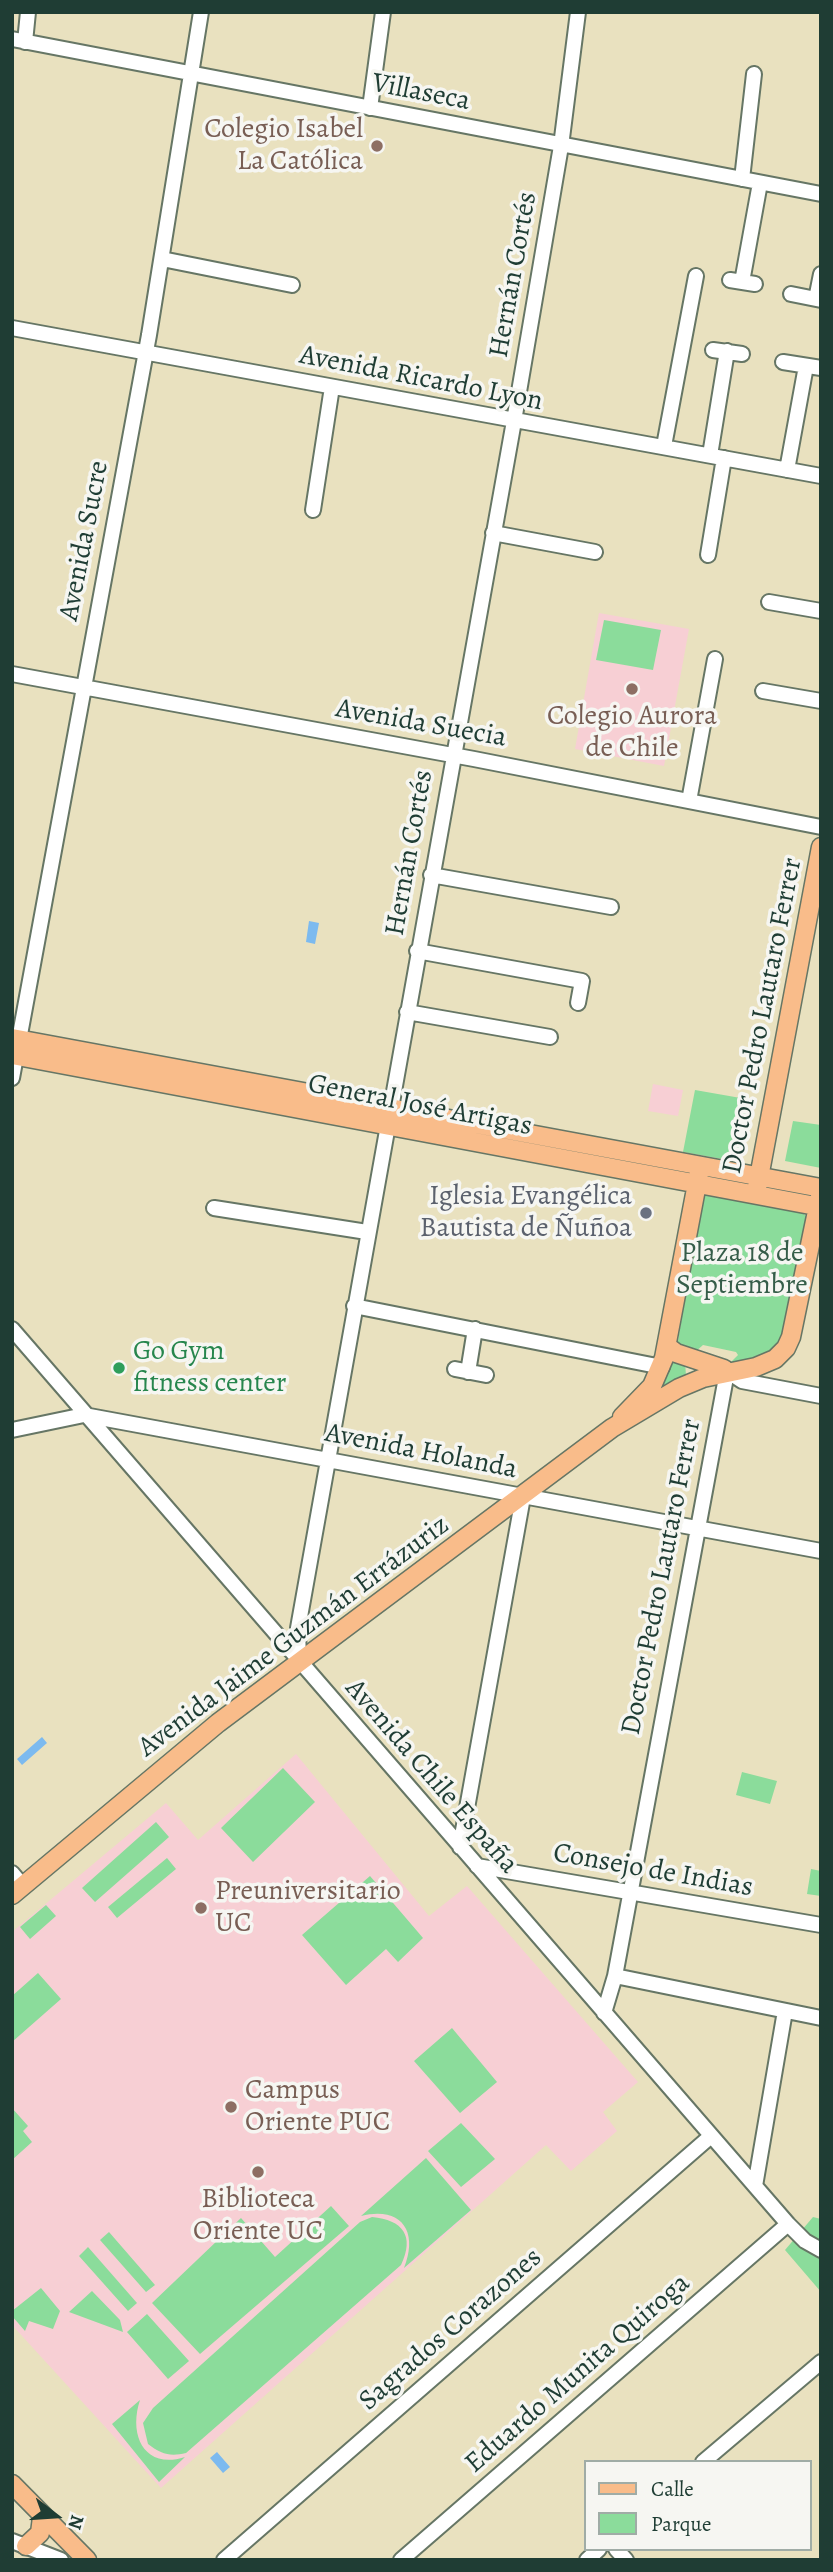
<!DOCTYPE html>
<meta charset="utf-8">
<style>
body{margin:0}
#map{position:relative;width:833px;height:2572px;overflow:hidden;background:#e9e1bf;font-family:Alegreya,serif}
canvas{display:block}
.frame{position:absolute;inset:0;border:14px solid #1f3d34;pointer-events:none}
.legend{position:absolute;left:584px;top:2460px;width:228px;height:91px;box-sizing:border-box;background:#f6f6f2;border:2px solid #a0aca6;margin:0;padding:9px 12px;list-style:none;font-size:21px;color:#1f3d34}
.legend li{display:flex;align-items:center;gap:14px;height:35px}
.legend b{width:35px;border:2px solid #a0aca6}
.north{position:absolute;left:21px;top:2481px;width:70px;height:70px;-webkit-text-stroke:5px #f6f6f2;paint-order:stroke;rotate:107deg;font-size:19px;font-weight:700;line-height:28px;text-align:center;color:#1f3d34}
.north::after{content:'';display:block;margin:auto;width:24px;height:32px;background:#1f3d34;clip-path:polygon(50% 0,100% 100%,50% 72%,0 100%)}
</style>
<div id="map">
<canvas width="833" height="2572"></canvas>
<div class="frame"></div>
<ul class="legend">
<li><b style="height:9px;background:#f9bc8a"></b>Calle</li>
<li><b style="height:19px;background:#8bdc9b"></b>Parque</li>
</ul>
<div class="north">N</div>
</div>
<script>
const context = document.querySelector('canvas').getContext('2d');
context.lineJoin = 'round';
function fillPath(path, color) {
  context.fillStyle = color;
  context.fill(path, 'evenodd');
}
function trace(path, color, width, dash) {
  context.strokeStyle = color;
  context.lineWidth = width;
  context.lineCap = dash ? 'butt' : 'round';
  context.setLineDash(dash || []);
  context.stroke(path);
}
function label(font, color, halo, rows, align = 'center') {
  context.font = font + ' Alegreya,serif';
  context.lineWidth = 7;
  context.setLineDash([]);
  context.textBaseline = 'middle';
  context.strokeStyle = halo;
  context.fillStyle = color;
  for (const [text, x, y, turn = 0] of rows) {
    context.save();
    context.translate(x, y);
    context.rotate((+turn || 0) * Math.PI / 180);
    context.textAlign = isNaN(turn) ? turn : align;
    if (halo) context.strokeText(text, 0, 0);
    context.fillText(text, 0, 0);
    context.restore();
  }
}
fillPath(new Path2D(`
 M599,613L689,629L664,766L575,749Z
 M653,1084L683,1090L678,1116L648,1111Z
 M296,1754L429,1916L467,1886L638,2082L603,2112L617,2131L571,2171L546,2145L161,2488L12,2325V1932L166,1803L198,1840Z`), '#f7cfd4');
fillPath(new Path2D(`
 M604,620L661,630L653,670L596,660Z
 M695,1090L752,1100L739,1162L683,1152Z
 M793,1121L821,1125V1168L785,1161Z
 M708,1194L801,1211L806,1216L784,1331C775,1358 754,1359 729,1364L738,1355L736,1352L703,1345L694,1353L677,1347L701,1197Z
 M675,1360L685,1361L686,1376L657,1393L671,1361Z
 M283,1768L315,1802L253,1862L221,1828Z
 M742,1772L777,1781L770,1804L736,1795Z
 M156,1822L169,1837L95,1902L82,1888Z
 M167,1858L176,1869L117,1918L108,1907Z
 M811,1869L821,1871V1896L807,1894Z
 M370,1876L423,1938L398,1962L386,1949L346,1985L302,1935Z
 M46,1905L56,1916L30,1939L20,1927Z
 M38,1973L61,1999L12,2042V1996Z
 M452,2028L497,2082L460,2113L414,2061Z
 M12,2108L28,2126L23,2131L32,2142L12,2160Z
 M461,2123L495,2159L461,2187L428,2151Z
 M426,2158L471,2210L404,2268C419,2231 401,2206 361,2216Z
 M331,2206L349,2226L200,2354L152,2303L241,2218L275,2257Z
 M372,2217C403,2220 415,2236 401,2265L186,2453C170,2457 161,2454 148,2444L143,2423L153,2408L360,2222Z
 M813,2217L821,2219V2292L785,2250Z
 M109,2232L155,2285L146,2292L100,2240Z
 M88,2247L137,2303L128,2311L79,2256Z
 M41,2288L60,2311L53,2329L29,2321L25,2331L12,2316V2311Z
 M92,2291L120,2320L123,2332L69,2312Z
 M147,2314L189,2361L168,2379L127,2332Z
 M140,2400C128,2436 145,2470 185,2457L159,2482L112,2424Z`), '#8bdc9b');
fillPath(new Path2D(`
 M309,921L319,923L315,944L306,942Z
 M42,1737L47,1743L22,1765L17,1759Z
 M217,2452L230,2467L223,2473L210,2458Z`), '#7cbaef');
const minor = new Path2D(`
 M12,39L821,194
 M25,42L28,12
 M370,108L383,12
 M742,179L754,74
 M162,259L292,285
 M730,280L755,284
 M742,282L760,183
 M791,294L821,300
 M816,299L821,274
 M12,328L821,476
 M713,350L742,354
 M783,362L821,368
 M664,446L696,276
 M710,455L727,351
 M787,470L806,366
 M313,510L332,387
 M493,533L595,552
 M708,555L724,458
 M769,602L821,611
 M12,674L474,759L821,827
 M763,691L821,701
 M689,801L715,659
 M431,875L611,907
 M417,951L582,981L578,1003
 M407,1012L550,1037
 M12,1078L149,335L201,12
 M214,1208L367,1232
 M354,1306L662,1367
 M12,1329L788,2224L805,2241L821,2250
 M455,1369L486,1375
 M724,1369L742,1381L821,1396
 M468,1372L475,1329
 M12,1430L84,1415L821,1551
 M299,1662L298,1628L514,421L561,146L578,12
 M460,1847L523,1497
 M477,1866L821,1925
 M12,1873L23,1886
 M615,1976L821,2018
 M604,2013L615,1976L727,1372
 M755,2186L785,2011
 M703,2462L821,2362
 M12,2541L61,2560
 M616,2549L626,2560
 M224,2560L711,2136
 M401,2560L788,2224
 M587,2560L599,2549`);
const major = new Path2D(`
 M12,1038L821,1188
 M12,1055L821,1207
 M757,1188L821,847
 M668,1347L676,1353L724,1369
 M622,1417L652,1386L664,1358L699,1173
 M12,1895L218,1723L612,1428L679,1388L703,1378L756,1367L775,1359L786,1348L791,1337L821,1192
 M12,2484L87,2560
 M26,2546L40,2533L42,2517`);
trace(minor, '#667665', 18);
trace(major, '#667665', 21);
trace(minor, '#fff', 14);
trace(major, '#f9bc8a', 18);
for (const [x, y, r, color] of [
 [377,146,7,"#8d6e63"],
 [632,689,7,"#8d6e63"],
 [646,1213,7,"#6b7280"],
 [119,1368,7,"#2e9e5b"],
 [201,1908,7,"#8d6e63"],
 [231,2107,7,"#8d6e63"],
 [258,2172,7,"#8d6e63"]
]) {
  const dot = new Path2D();
  dot.arc(x, y, r, 0, 2 * Math.PI);
  context.fillStyle = color;
  context.fill(dot);
  trace(dot, '#f6f6f2', 2.5);
}
label('28px', '#1f3d34', '#f6f6f2', [
 ["Villaseca",421,93,11],
 ["Hernán Cortés",514,275,-80],
 ["Avenida Ricardo Lyon",421,379,11],
 ["Avenida Sucre",85,541,-79],
 ["Avenida Suecia",421,724,10],
 ["Hernán Cortés",410,853,-80],
 ["Doctor Pedro Lautaro Ferrer",763,1016,-79],
 ["General José Artigas",420,1106,11],
 ["Avenida Holanda",421,1452,11],
 ["Doctor Pedro Lautaro Ferrer",662,1577,-79],
 ["Avenida Jaime Guzmán Errázuriz",294,1637,-37],
 ["Avenida Chile España",431,1777,49],
 ["Consejo de Indias",653,1871,10],
 ["Sagrados Corazones",451,2330,-41],
 ["Eduardo Munita Quiroga",578,2374,-41]
]);
label('28px', '#785e54', '#f6f6f2', [
 ["Colegio Isabel",363,130,"right"],
 ["La Católica",363,162,"right"],
 ["Colegio Aurora",632,717],
 ["de Chile",632,749],
 ["Preuniversitario",215,1892,"left"],
 ["UC",215,1924,"left"],
 ["Campus",245,2091,"left"],
 ["Oriente PUC",245,2123,"left"],
 ["Biblioteca",258,2200],
 ["Oriente UC",258,2232]
]);
label('28px', '#5b616d', '#f6f6f2', [
 ["Iglesia Evangélica",632,1197],
 ["Bautista de Ñuñoa",632,1229]
], 'right');
label('28px', '#355d49', '#f6f6f2', [
 ["Plaza 18 de",742,1254],
 ["Septiembre",742,1286]
]);
label('28px', '#27864d', '#f6f6f2', [
 ["Go Gym",133,1352],
 ["fitness center",133,1384]
], 'left');
</script>
